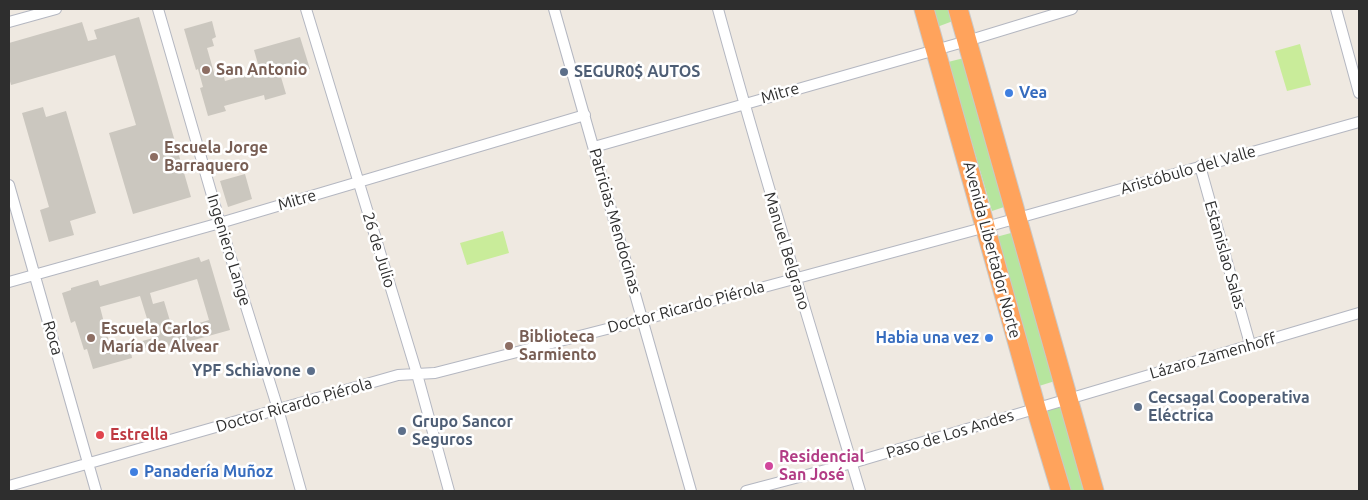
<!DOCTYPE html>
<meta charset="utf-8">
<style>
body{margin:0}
#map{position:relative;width:1368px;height:500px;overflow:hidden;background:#efe9e1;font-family:Ubuntu,sans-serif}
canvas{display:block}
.frame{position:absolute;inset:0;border:10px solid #2e2e2e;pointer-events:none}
</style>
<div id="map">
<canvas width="1368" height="500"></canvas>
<div class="frame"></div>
</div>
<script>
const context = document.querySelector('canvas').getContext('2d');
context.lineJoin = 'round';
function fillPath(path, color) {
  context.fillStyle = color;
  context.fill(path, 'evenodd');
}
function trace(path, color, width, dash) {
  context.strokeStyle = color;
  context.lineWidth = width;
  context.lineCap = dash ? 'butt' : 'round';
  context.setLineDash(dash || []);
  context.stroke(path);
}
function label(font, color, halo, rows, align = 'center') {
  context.font = font + ' Ubuntu,sans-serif';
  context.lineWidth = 5;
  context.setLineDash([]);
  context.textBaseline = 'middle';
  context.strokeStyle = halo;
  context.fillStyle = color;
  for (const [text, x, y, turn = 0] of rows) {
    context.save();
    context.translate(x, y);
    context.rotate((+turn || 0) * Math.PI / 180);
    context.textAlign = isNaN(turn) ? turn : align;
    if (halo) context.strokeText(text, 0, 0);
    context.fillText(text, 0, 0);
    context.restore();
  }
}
fillPath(new Path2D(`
 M932,9H950L953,21L937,27Z
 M964,58L1007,206L992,211L948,62Z
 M1011,233L1055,381L1039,386L996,237Z
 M1060,405L1085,491H1068L1045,410Z`), '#b6e59e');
fillPath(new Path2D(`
 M1300,44L1311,85L1287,91L1275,51Z
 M503,231L509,253L467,265L460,243Z`), '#c9ec9a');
fillPath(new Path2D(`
 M139,17L191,197L133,214L109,133L136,125L115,55L11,85L9,78V43L82,22L88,41L97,39L94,30Z
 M212,21L216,37L212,39L214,46L207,48L215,76L223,74L225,81L260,71L254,50L300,37L310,69L281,77L286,94L265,100L264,95L224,106L226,111L208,116L200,88L203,87L198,69L196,70L184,29Z
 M43,107L46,117L66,111L96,213L70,221L74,235L49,242L40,210L49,207L22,113Z
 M245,174L252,199L228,207L220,181Z
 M199,257L201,262L209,259L230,330L169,347L167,342L131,352L132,358L93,369L87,349L84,350L75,321L71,323L62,293L71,290V288L98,280L100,286ZM197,279L209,320L173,331L164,301L153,304L150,293ZM140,296L153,338L111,350L100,307Z`), '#cbc7bf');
const street = new Path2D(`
 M158,9L220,223L278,409L301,491
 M306,9L417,374L449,491
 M554,9L691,491
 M718,9C762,171 812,331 860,491
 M1336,9L1359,93
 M9,22L56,9
 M594,147L967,41L1072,9
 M1200,166L1250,344
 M9,185L96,491
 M9,282L220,223L585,115
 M9,486L398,375L435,373L642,320L986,227L1359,122
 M746,491L852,463L1359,313`);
const highway = new Path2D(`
 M924,9L1036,408L1061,491
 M958,9L1094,491`);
trace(street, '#b4b7c1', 12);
trace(highway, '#c9c9c9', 21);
trace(street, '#fff', 10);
trace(highway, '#ffa35c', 19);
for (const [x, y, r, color] of [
 [206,70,5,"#8d6e63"],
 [564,72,5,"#5c6f8a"],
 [1009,93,5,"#3f7fe0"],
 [154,157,5,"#8d6e63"],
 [91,338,5,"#8d6e63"],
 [989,338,5,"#3f7fe0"],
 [509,346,5,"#8d6e63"],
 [311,371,5,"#5c6f8a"],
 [1138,407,5,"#5c6f8a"],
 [402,431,5,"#5c6f8a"],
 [100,435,5,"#e0444e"],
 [769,466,5,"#d1479c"],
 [134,472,5,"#3f7fe0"]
]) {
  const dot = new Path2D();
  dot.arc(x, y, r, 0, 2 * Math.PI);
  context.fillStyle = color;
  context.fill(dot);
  trace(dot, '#fff', 2);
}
label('bold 16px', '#785e54', '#fff', [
 ["San Antonio",216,70],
 ["Escuela Jorge",164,148],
 ["Barraquero",164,166],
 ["Escuela Carlos",101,329],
 ["María de Alvear",101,347],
 ["Biblioteca",519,337],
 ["Sarmiento",519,355]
], 'left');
label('bold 16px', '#4e5e75', '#fff', [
 ["SEGUR0$ AUTOS",574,72],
 ["YPF Schiavone",301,371,"right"],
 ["Cecsagal Cooperativa",1148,398],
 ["Eléctrica",1148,416],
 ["Grupo Sancor",412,422],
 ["Seguros",412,440]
], 'left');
label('16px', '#2e2e2e', '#fff', [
 ["Mitre",780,93,-16],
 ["Aristóbulo del Valle",1188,170,-16],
 ["Mitre",297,200,-16],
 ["Patricias Mendocinas",615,221,74],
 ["Ingeniero Lange",229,250,73],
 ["26 de Julio",379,250,73],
 ["Avenida Libertador Norte",992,250,75],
 ["Manuel Belgrano",787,251,73],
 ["Estanislao Salas",1225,255,74],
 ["Doctor Ricardo Piérola",686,307,-15],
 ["Roca",53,338,74],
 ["Lázaro Zamenhoff",1213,356,-16],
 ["Doctor Ricardo Piérola",294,405,-16],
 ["Paso de Los Andes",950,434,-17]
]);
label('bold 16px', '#366cbe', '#fff', [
 ["Vea",1019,93],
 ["Habia una vez",979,338,"right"],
 ["Panadería Muñoz",144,472]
], 'left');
label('bold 16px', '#be3a42', '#fff', [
 ["Estrella",110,435]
], 'left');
label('bold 16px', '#b23c85', '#fff', [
 ["Residencial",779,457],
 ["San José",779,475]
], 'left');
</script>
